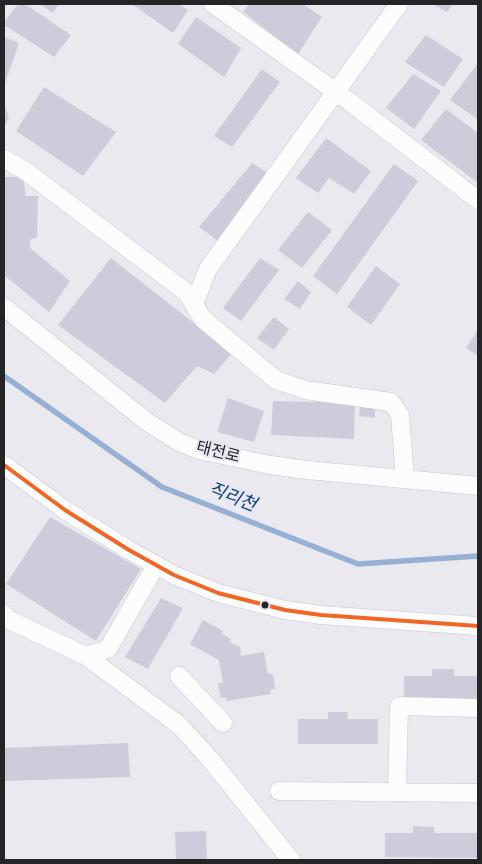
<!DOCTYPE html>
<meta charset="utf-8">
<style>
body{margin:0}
#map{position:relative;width:482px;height:864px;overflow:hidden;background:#eae9ef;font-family:"Sofia Sans Condensed",sans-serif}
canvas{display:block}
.frame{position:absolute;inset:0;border:5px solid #252528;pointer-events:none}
</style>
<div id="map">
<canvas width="482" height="864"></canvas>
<div class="frame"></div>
</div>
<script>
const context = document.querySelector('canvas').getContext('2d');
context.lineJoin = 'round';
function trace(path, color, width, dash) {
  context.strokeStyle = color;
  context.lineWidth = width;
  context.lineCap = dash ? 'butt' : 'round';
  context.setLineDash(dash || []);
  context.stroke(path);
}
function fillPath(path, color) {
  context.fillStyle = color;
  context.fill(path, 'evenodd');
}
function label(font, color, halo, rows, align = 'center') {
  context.font = font + ' "Sofia Sans Condensed","Noto Sans KR",sans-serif';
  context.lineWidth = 4;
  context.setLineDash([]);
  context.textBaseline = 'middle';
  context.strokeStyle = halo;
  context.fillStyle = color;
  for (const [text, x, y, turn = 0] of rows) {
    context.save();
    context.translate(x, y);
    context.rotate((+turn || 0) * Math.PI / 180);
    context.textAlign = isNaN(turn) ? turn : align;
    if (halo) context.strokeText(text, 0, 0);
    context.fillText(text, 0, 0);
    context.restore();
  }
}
trace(new Path2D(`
 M4,376L162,487L358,564L478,556`), '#96b0d4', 5.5);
fillPath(new Path2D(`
 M18,4H25L71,35L54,57L4,25V22Z
 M40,4H59L53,13Z
 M132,4H179L188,10L173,33Z
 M249,4H303L322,17L298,54L243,12Z
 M433,4H453L447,12Z
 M196,17L241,48L224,77L178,44Z
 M426,35L463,59L444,87L405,62Z
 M4,37L19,43L4,86Z
 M478,63V117L477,119L450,100Z
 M262,69L280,82L232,147L214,136Z
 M413,74L441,91L414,129L386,108Z
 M44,87L116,132L83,176L16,131Z
 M4,102L9,118L4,127Z
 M446,109L478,133V183L421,140Z
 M326,138L371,171L354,194L329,178L318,193L296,178Z
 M252,163L268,173L218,241L199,227Z
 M394,164L418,181L337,294L313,276Z
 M4,177H23L26,196H38L37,237L30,240V248L70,281L49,312L4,275Z
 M308,212L332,230L302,268L278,250Z
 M111,258L232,353L214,374L197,366L165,403L58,325Z
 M260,258L279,270L241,321L223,308Z
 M376,266L400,284L371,325L347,307Z
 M298,281L311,292L300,309L284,299Z
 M274,317L289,329L274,350L257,338Z
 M478,330V356L466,348Z
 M228,398L264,411L254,442L217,432Z
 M273,401L355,403L354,439L271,435Z
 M360,405L375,406V418L359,416Z
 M50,517L141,569L96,641L6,584Z
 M161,598L183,608L148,669L125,657Z
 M203,620L223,631L222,634L231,639L230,642L240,647L241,656L264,652L268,674H273L275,689L270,690L271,694L226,701V697L221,698L218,683H223L219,660L190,644Z
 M432,669H454V676H478V701L404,700V676H432Z
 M328,712H348L347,719H378V744H298V719H328Z
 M128,743L130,777L4,781V748Z
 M413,826L434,827V833H478V858L385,857V833H413Z
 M206,831L207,860H176L175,832Z`), '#ceccda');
const minor = new Path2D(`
 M213,4L350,102L478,200
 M4,159L24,170L186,292L203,319L276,380L305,390L391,402L400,415L405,479
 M194,304L208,269L399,4
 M4,307L146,421L179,442L199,450L270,465L307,470L478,486
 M4,465L65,510L129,550L174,575L218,593L285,610L321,615L478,626
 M4,614L7,619L86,656L179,725L210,759L291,860
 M86,656L108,649L156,565
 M179,676L223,723
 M279,791L478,793
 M397,792L399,706L478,708`);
trace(minor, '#c7c6cb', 19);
trace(minor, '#fcfcfd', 18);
trace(new Path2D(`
 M4,465L65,510L129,550L174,575L218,593L285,610L321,615L478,626`), '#f26522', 4);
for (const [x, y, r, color] of [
 [265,605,4.5,"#252528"]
]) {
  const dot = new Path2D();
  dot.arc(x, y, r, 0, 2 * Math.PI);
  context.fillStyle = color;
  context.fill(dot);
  trace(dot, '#e8e7f1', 2);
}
label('16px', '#252528', '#e8e7f1', [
 ["태전로",218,453,14]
]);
label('italic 18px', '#083e78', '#e8e7f1', [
 ["직리천",232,498,21]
]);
</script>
